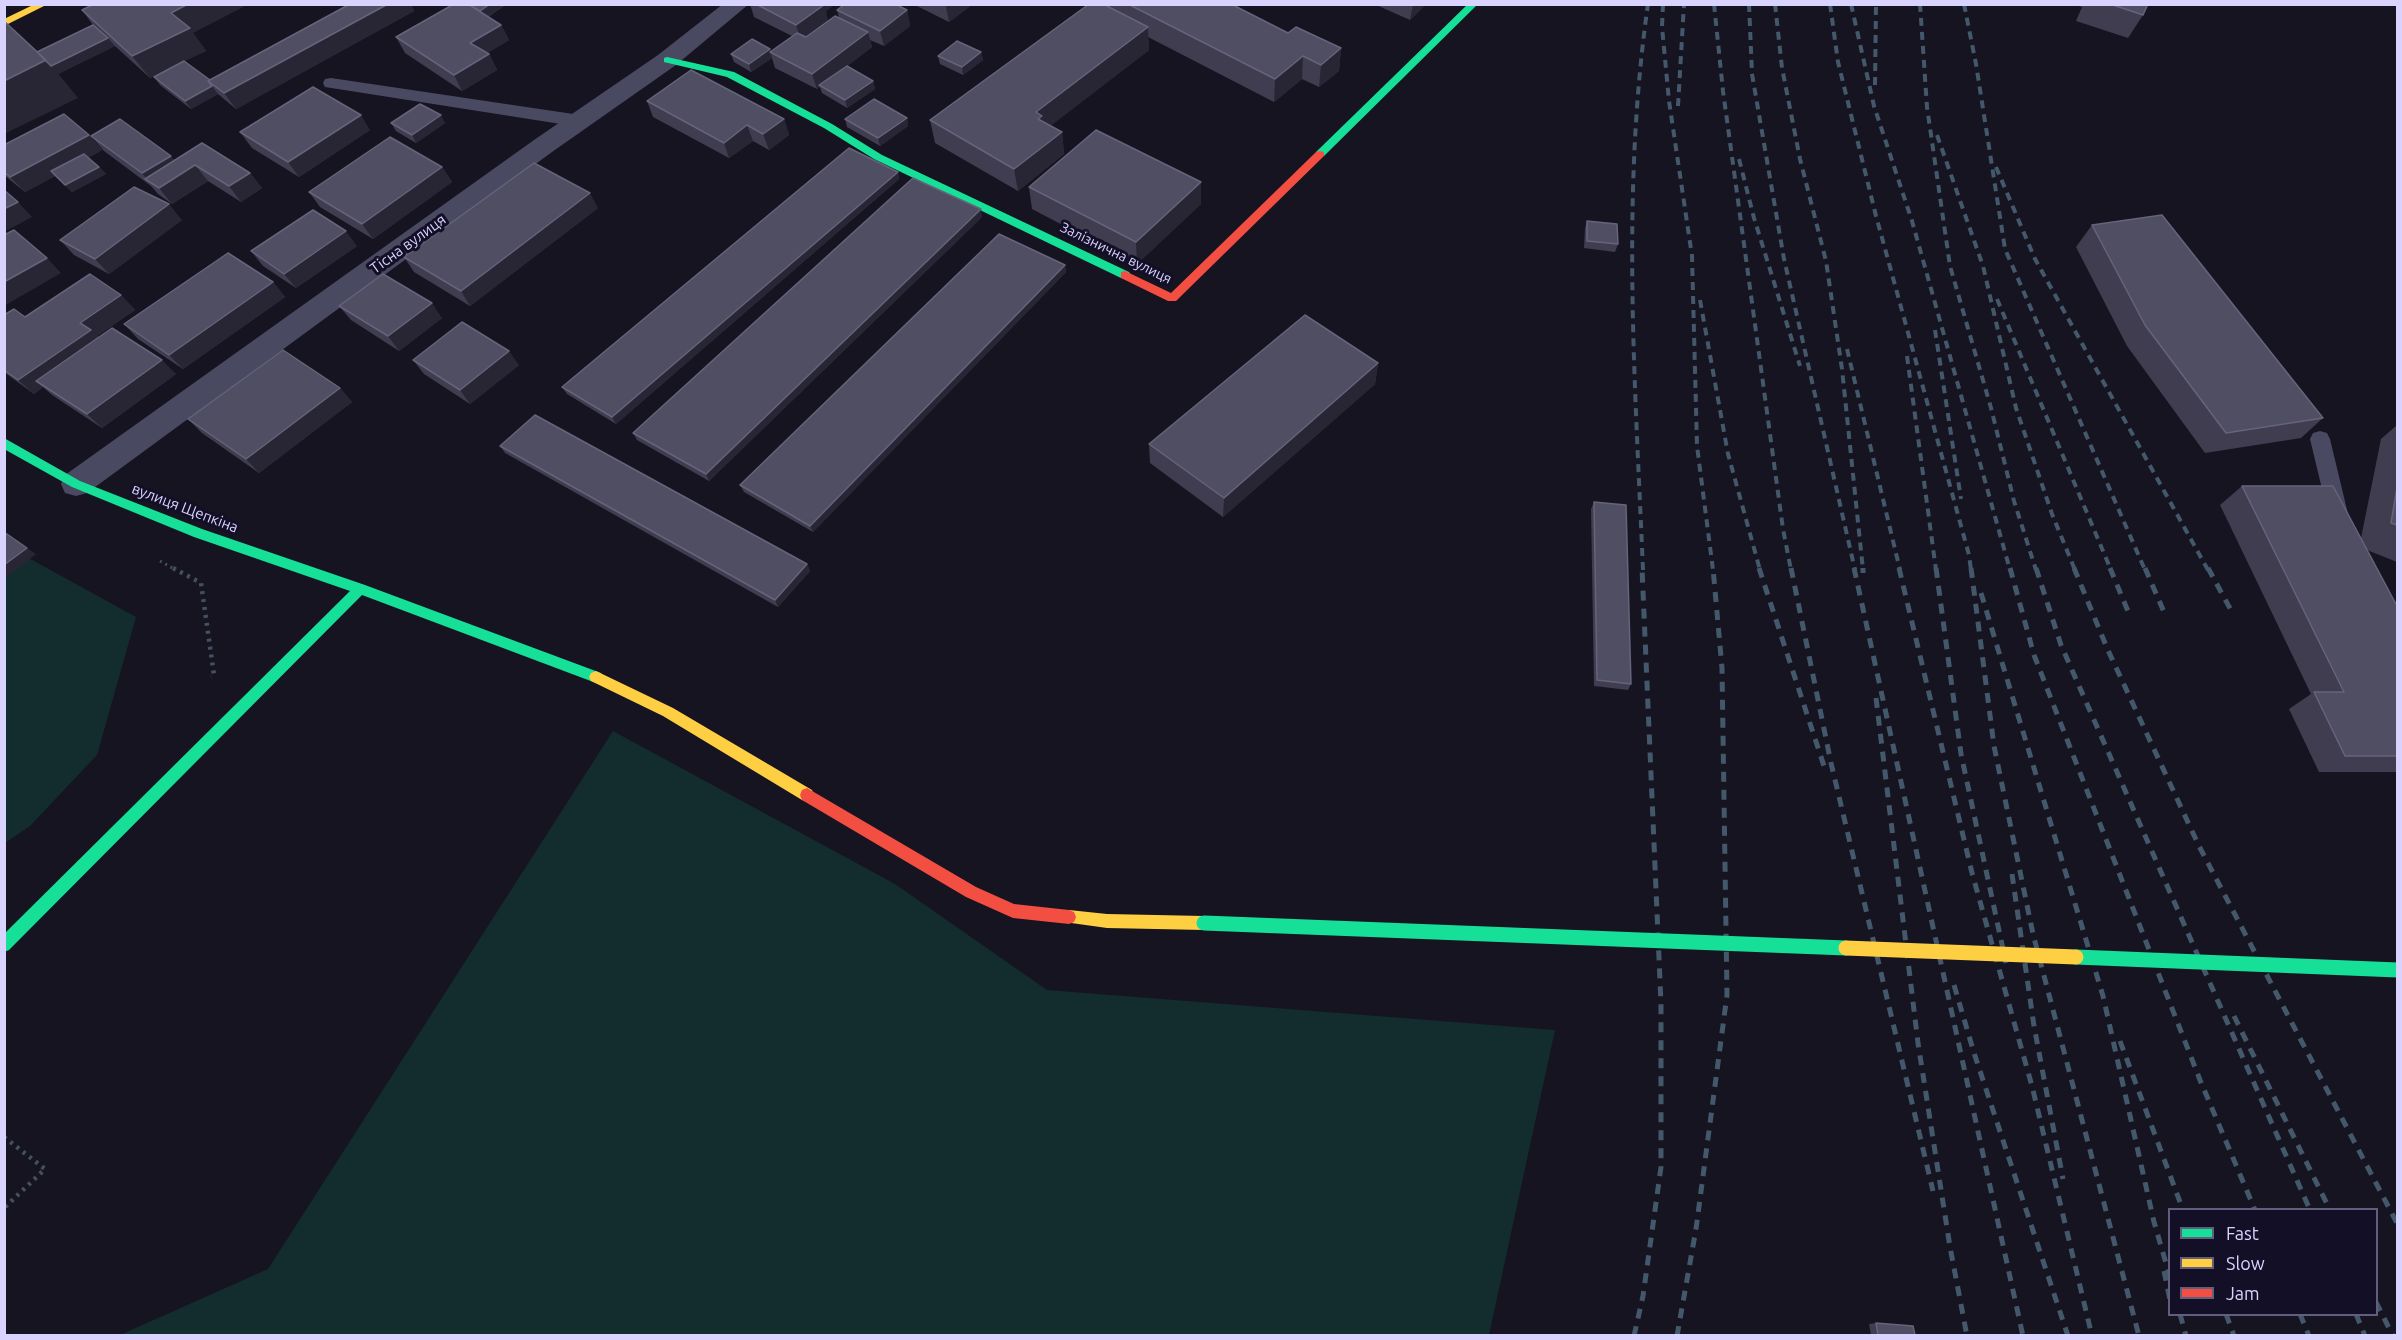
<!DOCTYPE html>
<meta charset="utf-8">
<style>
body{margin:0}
#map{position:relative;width:2402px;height:1340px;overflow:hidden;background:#161421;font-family:Ubuntu,sans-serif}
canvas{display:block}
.frame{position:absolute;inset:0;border:6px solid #d9d4ff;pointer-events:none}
.legend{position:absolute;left:2168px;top:1208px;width:210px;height:108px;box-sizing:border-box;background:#130f26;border:2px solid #625e7d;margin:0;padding:8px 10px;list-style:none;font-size:18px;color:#d9d4ff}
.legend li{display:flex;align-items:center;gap:12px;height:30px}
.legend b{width:30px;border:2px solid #625e7d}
</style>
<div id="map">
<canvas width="2402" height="1340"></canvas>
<div class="frame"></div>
<ul class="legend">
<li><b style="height:8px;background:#16e098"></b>Fast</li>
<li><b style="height:8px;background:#ffcf43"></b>Slow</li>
<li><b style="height:8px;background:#f24e42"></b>Jam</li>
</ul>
</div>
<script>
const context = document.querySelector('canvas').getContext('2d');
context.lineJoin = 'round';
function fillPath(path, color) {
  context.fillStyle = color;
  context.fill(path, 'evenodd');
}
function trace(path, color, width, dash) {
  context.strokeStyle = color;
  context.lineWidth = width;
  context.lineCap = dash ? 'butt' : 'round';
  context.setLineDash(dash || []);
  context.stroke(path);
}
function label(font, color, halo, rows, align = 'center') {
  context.font = font + ' Ubuntu,sans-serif';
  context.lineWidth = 6;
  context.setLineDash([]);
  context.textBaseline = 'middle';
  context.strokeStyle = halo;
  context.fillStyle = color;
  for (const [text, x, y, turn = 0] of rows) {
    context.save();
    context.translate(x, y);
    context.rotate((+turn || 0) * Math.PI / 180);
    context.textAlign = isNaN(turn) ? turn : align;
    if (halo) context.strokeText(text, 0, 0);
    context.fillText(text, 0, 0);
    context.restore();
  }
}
fillPath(new Path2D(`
 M5,545L136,617L97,755L30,826L5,843Z
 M613,731L895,884L1047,990L1555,1030L1489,1335H120L268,1269Z`), '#132c2d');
trace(new Path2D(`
 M160,561L176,570`), '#44505f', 3, [2, 4]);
trace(new Path2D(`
 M173,568L201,583L214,675L211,677
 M4,1137L45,1169L4,1208`), '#44505f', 4.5, [3, 5]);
fillPath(new Path2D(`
 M331,78L580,115L586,117L589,121L586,125L580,127L325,87L323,83L325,79Z
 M2320,431L2327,433L2330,439L2348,514L2345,520L2338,522L2331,520L2328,514L2310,439L2313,433Z`), '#4a4962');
fillPath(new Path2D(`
 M723,4H749L676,65L552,152L87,493L76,496L65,493L61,484L65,475L534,140L658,55Z`), '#4a4962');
fillPath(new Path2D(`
 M1468,4H1478L1324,156H1316V152Z
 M667,57L734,72L832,124L882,155L1129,272L1131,275L1125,279L1121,278L874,159L824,128L727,77L664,62V58Z
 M4,438L80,481L202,529L365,585L601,673L603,677L601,681L596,683L362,595L9,950L4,952V934L350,591L194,537L72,487L4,449Z`), '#16e098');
fillPath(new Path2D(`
 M35,4H48L4,26V19Z
 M596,671L673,708L812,790L814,795L812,800L807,802L802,800L663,716L591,681L589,677L591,673Z
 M1069,910L1107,914L1204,916L1209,918L1212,923L1209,928L1204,930L1107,928L1064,922L1062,917L1064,912Z`), '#ffcf43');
fillPath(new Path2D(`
 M1320,151L1324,152V156L1176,301H1168L1121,278V272L1125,271L1171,293L1316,152Z
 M807,788L976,887L1014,904L1069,910L1074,912L1076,917L1074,922L1069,924L1013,918L966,897L802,800L800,795L802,790Z`), '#f24e42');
trace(new Path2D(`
 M1663,4L1662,27L1669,101L1692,256L1697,446L1713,570
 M1714,4L1723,91L1783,529L1791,570
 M1749,4L1752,74L1784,259L1855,570
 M1775,4L1782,68L1800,159L1826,261L1842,369L1863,570
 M1830,4L1838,62L1876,216L1969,555L1971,570
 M1851,4L1874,106L1912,221L2010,570
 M1920,4L1927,107L1950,266L1991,408L2014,501L2036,570
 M1964,4L1976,64L2005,249L2145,570
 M1875,85L1876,4
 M1678,106L1684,4
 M1937,135L1983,266L2016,408L2052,514L2075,570
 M1739,159L1754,218L1800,366
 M1996,167L2035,259L2208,570
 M1997,299L2111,570
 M1700,300L1728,454L1760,570
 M1935,330L1961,499
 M1847,349L1900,570
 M1907,356L1936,570
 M1643,570C1635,381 1621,192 1648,4`), '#43596b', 4, [8, 6]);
trace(new Path2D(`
 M1759,568L1824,766
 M1791,568L1831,763L1933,1191
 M1854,568L2023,1336
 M1863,568V573
 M1899,568L1972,873L2032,1086L2092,1336
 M1936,568L1961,754L2006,963
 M1971,568L1994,746L2033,934L2139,1336
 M2010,568L2034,655L2200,1080L2255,1210
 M2036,568L2061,645L2310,1210
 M2074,568L2107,648L2199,846L2398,1225
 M2110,568L2130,616
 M2145,568L2164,612
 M2208,568L2232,612
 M1981,593L2103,996L2154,1222L2170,1277
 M1876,698L1918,1043L1950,1247L1967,1336
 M2012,874L2034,1026L2063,1179
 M1954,985L1974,1053L2068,1336
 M2234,1016L2330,1210
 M2120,1041L2183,1210
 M2164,1271L2170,1300
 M2376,1302L2393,1336
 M2180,1314L2186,1336
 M2226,1314L2234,1336
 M2300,1314L2309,1336
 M2356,1314L2365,1336
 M1634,1336L1643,1296L1661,1167V1004L1642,568
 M1677,1336L1696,1229L1727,995L1722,668L1713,568`), '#43596b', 5, [10, 8]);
trace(new Path2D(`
 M1204,923L1846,948
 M2076,957L2398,970`), '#16e098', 15);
trace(new Path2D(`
 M1846,948L2076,957`), '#ffcf43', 15);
fillPath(new Path2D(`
 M350,4H411L414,11L236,109L218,94L191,109L160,85L154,77L180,64L150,78L115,46L58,74L78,98L37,52L93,25L82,10L193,33L206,51L184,61L210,80Z
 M454,4H507L488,17L501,25L509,40L487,53L489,54L497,70L462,91L405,53L396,37Z
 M750,4H835L826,11L806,37L839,18L837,10H907L910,26L884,46L870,40L872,47L847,66L873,81L875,89L847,108L822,93L820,87L817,89L775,68L772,58L751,72L734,62L731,54L770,49L771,52L792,36L754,17Z
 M913,4H973L949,22Z
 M1089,4H1231L1288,33L1341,48L1339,71L1319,87L1302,79L1274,102L1148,37L1149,50L1050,126L1062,132L1064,154L1018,191L935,143L930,120Z
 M1374,4H1426L1410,20Z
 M2073,4H2148L2143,15L2128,38L2076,21L2082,7Z
 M981,52L983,60L963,75L940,64L938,56Z
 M647,101L784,119L789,135L769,150L753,141L729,158L653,117Z
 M907,118L908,126L880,146L847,127L845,119Z
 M391,123H445L416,143L396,131Z
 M370,130L299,177L252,148L240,132Z
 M89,135L102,150L88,158L99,167L106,174L72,192L55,176L25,192L4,175V145Z
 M91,136L175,160L250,173L262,188L241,202L208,181L172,204L158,194L151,186L104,151Z
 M442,167L452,182L373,239L320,207L309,192Z
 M898,172L899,179L616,424L567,394L562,387Z
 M1029,187L1201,204L1137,264L1032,209Z
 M598,208L470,306L414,272L404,257Z
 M982,217L709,481L637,440L633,433Z
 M182,220L109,274L74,255L60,240Z
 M1587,221L1618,244L1615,252L1584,248L1585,228Z
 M2092,225L2323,418L2301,438L2205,453L2127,346L2076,247Z
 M357,246L296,288L263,266L251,251Z
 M1065,265L1066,272L813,532L744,492L740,485Z
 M273,282L285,297L183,369L138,339L124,324Z
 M121,295L135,310L97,336L176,374L102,428L52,395L43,387L34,394L4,372V315L25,317Z
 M339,306L442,318L399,351L351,320Z
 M413,360L519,365L470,404L424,374Z
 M1378,363L1375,384L1223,517L1150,463L1149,444Z
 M340,388L352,402L259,473L202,433L188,419Z
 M2397,425V562L2367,550L2397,606V772H2319L2289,709L2311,694L2220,505L2242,486L2361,538L2381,439Z
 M500,446L807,564L810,571L778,607L505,453Z
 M1594,502L1631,684L1628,690L1594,686L1591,509Z
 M1876,1323L1915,1335H1871L1869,1324Z`), '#403d50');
fillPath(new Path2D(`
 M188,4H249L193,33L206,51L150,78L132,56L171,13Z
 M388,4H411L414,11L236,109L224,93Z
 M490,4H507L484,19L480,11Z
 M822,4H835L826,11L828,20L801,40L796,25Z
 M950,4H973L949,22L946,7Z
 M1413,4H1426L1410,20Z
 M907,10L910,26L884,46L880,31Z
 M501,25L509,40L479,58L470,43Z
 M1148,27L1149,50L1044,131L1045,138L1036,112Z
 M868,32L872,47L821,86L819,85L820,87L817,89L812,74Z
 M108,38L115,46L58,74L78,98L4,134V81L46,60Z
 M1341,48L1339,71L1319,87L1321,65Z
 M770,49L772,58L751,72L749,64Z
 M981,52L983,60L963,75L962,67Z
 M489,54L497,70L462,91L454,75Z
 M1303,56L1302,79L1274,102L1275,79Z
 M873,81L875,89L847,108L845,100Z
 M212,86L218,94L191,109L185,101Z
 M361,115L370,130L299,177L288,162Z
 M441,115L445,123L416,143L412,135Z
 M907,118L908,126L880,146L878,138Z
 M784,119L789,135L769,150L763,134Z
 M747,125L753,141L729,158L724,143Z
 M1062,132L1064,154L1018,191L1014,169Z
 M89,135L102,150L56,176L51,171L55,176L25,192L10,177Z
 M171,156L183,171L148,181L142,173Z
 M195,165L208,181L172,204L159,188Z
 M99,167L106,174L72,192L65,185Z
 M442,167L452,182L373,239L362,224Z
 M898,172L899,179L616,424L612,417Z
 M250,173L262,188L241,202L229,186Z
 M1201,182V204L1137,264L1136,242Z
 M590,193L598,208L470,306L461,291Z
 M18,202L32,217L4,232V209Z
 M169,204L182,220L109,274L95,259Z
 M981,209L982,217L709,481L706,474Z
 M346,231L357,246L296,288L284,274Z
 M47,258L61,273L4,306V282Z
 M1065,265L1066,272L813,532L810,526Z
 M273,282L285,297L183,369L169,355Z
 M121,295L135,310L97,336L106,345L36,381L43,387L34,394L18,380L80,323Z
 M432,303L442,318L399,351L388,336Z
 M509,351L519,365L470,404L460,390Z
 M162,360L176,374L102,428L87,414Z
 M1378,363L1375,384L1223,517L1224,498Z
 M340,388L352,402L259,473L246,459Z
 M27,548L36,554L4,579V565Z
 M807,564L810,571L778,607L775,600Z`), '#282635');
const building = new Path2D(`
 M94,4H188L171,13L190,28L132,56L82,10Z
 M350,4H388L224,93L208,81Z
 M454,4H468L501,25L470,43L489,54L454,75L396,37Z
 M468,4H490L480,11Z
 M756,4H823L824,5L796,25Z
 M845,4H895L907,10L880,31L837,10Z
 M1089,4H1103L1148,27L1036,112L1042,116L1038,119L1062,132L1014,169L930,120Z
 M1128,4H1231L1288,33L1296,27L1341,48L1321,65L1303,56L1275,79Z
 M2110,4H2148L2143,15Z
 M835,16L868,32L812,74L770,52L797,33L806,37Z
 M4,21L46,60L4,81Z
 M93,25L108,38L51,66L37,52Z
 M752,39L770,49L749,64L731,54Z
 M957,41L981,52L962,67L938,56Z
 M184,61L210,80L208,81L212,86L185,101L154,77Z
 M847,66L873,81L845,100L819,85Z
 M691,70L784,119L763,134L747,125L724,143L647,101Z
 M313,87L361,115L288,162L240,132Z
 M874,99L907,118L878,138L845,119Z
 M420,104L441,115L412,135L391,123Z
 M64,114L89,135L10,177L4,172V145Z
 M120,119L171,156L142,173L91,136Z
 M1096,130L1201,182L1136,242L1029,187Z
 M390,137L442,167L362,224L309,192Z
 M202,143L250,173L229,186L195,165L159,188L145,179Z
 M849,148L898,172L612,417L562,387Z
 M84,154L99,167L65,185L51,171Z
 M534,163L590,193L461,291L404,257Z
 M913,178L981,209L706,474L633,433Z
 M134,187L169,204L95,259L60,240Z
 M4,190L18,202L4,209Z
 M313,210L346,231L284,274L251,251Z
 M2162,215L2323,418L2226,433L2145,325L2092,225Z
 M1587,221L1617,224L1618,244L1587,241Z
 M14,230L47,258L4,282V235Z
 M999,234L1065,265L810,526L740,485Z
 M228,253L273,282L169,355L124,324Z
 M90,274L121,295L80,323L91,330L18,380L4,370V315L14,309L25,317Z
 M383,274L432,303L388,336L339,306Z
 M1305,315L1378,363L1224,498L1149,444Z
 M462,322L509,351L460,390L413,360Z
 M112,328L162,360L87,414L36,381Z
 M283,350L340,388L246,459L188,419Z
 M535,415L807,564L775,600L500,446Z
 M2242,486H2333L2397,606V756H2345L2314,692H2344Z
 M2397,488V525L2391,523Z
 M1594,502L1626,505L1631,684L1597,680Z
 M4,532L27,548L4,565Z
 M1876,1323L1913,1326L1915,1335H1878Z`);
fillPath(building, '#504e63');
trace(building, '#66637b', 1.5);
label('14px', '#d9d4ff', '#130f26', [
 ["Залізнична вулиця",1116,253,26]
]);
label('15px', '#d9d4ff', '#130f26', [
 ["Тісна вулиця",408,244,-36],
 ["вулиця Щепкіна",185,508,21]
]);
</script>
